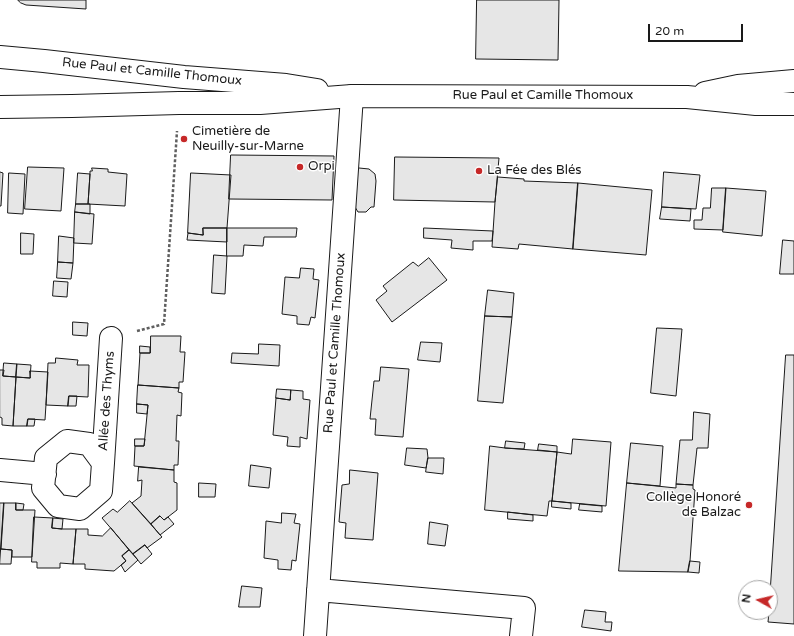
<!DOCTYPE html>
<meta charset="utf-8">
<style>
body{margin:0}
#map{position:relative;width:794px;height:636px;overflow:hidden;background:#fff;font-family:"Varela Round",sans-serif}
canvas{display:block}
.north{position:absolute;left:738px;top:580px;width:40px;height:40px;box-sizing:border-box;background:#fff;border:1px solid #a3a3a3;border-radius:50%;rotate:278deg;font-size:11px;font-weight:700;line-height:16px;text-align:center;color:#1a1a1a}
.north::after{content:'';display:block;margin:auto;width:14px;height:18px;background:#c62828;clip-path:polygon(50% 0,100% 100%,50% 72%,0 100%)}
.scale{position:absolute;left:648px;top:24px;width:95px;height:18px;box-sizing:border-box;border:2px solid #1a1a1a;border-top:0;padding-left:5px;font-size:12px;line-height:14px;white-space:nowrap;color:#1a1a1a;-webkit-text-stroke:3px #fff;paint-order:stroke}
</style>
<div id="map">
<canvas width="794" height="636"></canvas>
<div class="north">N</div>
<div class="scale">20 m</div>
</div>
<script>
const context = document.querySelector('canvas').getContext('2d');
context.lineJoin = 'round';
function fillPath(path, color) {
  context.fillStyle = color;
  context.fill(path, 'evenodd');
}
function trace(path, color, width, dash) {
  context.strokeStyle = color;
  context.lineWidth = width;
  context.lineCap = dash ? 'butt' : 'round';
  context.setLineDash(dash || []);
  context.stroke(path);
}
function label(font, color, halo, rows, align = 'center') {
  context.font = font + ' "Varela Round",sans-serif';
  context.lineWidth = 3;
  context.setLineDash([]);
  context.textBaseline = 'middle';
  context.strokeStyle = halo;
  context.fillStyle = color;
  for (const [text, x, y, turn = 0] of rows) {
    context.save();
    context.translate(x, y);
    context.rotate((+turn || 0) * Math.PI / 180);
    context.textAlign = isNaN(turn) ? turn : align;
    if (halo) context.strokeText(text, 0, 0);
    context.fillText(text, 0, 0);
    context.restore();
  }
}
const building = new Path2D(`
 M18,0H86V9L26,5L21,3Z
 M477,0H559L558,60L476,59Z
 M231,155L334,156L332,200L229,199Z
 M395,157L499,158L495,202L394,200Z
 M28,167L64,168L61,211L25,209Z
 M92,168L108,169V172L127,174L125,206L88,204L90,174V171H92Z
 M359,168L369,169L375,174L376,181L374,207H371L366,212H358L355,207L352,175Z
 M0,172L3,173L1,206H0Z
 M664,172L700,175L696,209L662,207Z
 M9,173L25,174L23,214L8,213Z
 M78,173L90,174L88,204H76Z
 M191,173L231,175L227,228H203V235L188,233Z
 M498,177L524,179V181L578,183L573,249L519,244L518,249L492,247L495,202Z
 M578,183L652,190L646,255L573,249Z
 M712,188H726L723,230L694,229V220H702L703,208H710Z
 M726,188L766,191L762,236L723,232Z
 M76,204H90V214L75,212Z
 M662,207L691,209L690,221L660,219Z
 M75,212L94,214L92,244L74,243Z
 M203,228H227V242L187,240L188,233L203,235Z
 M227,228H297L296,237H264L263,246L244,245L243,256H227Z
 M424,228L493,231L492,241H473V250L451,248L452,240L424,238Z
 M21,233L34,234L33,254H21Z
 M59,236L74,238L73,263L58,262Z
 M783,240L794,241V274H780Z
 M214,255L227,256L225,294L212,293Z
 M429,258L447,280L392,322L376,300L387,291L383,286L413,262L418,266Z
 M58,262L73,263L71,279L57,278Z
 M301,268L314,269L313,279L319,280L315,318L311,317L309,325L297,324V316L282,314L285,277L299,278Z
 M54,281L68,282L67,297L53,296Z
 M488,290L514,293L512,317L485,316Z
 M485,316L512,317L503,403L478,401Z
 M73,322L88,323L87,336L73,335Z
 M657,328L682,329L676,396L651,393Z
 M151,336H181L180,352H185L183,382H179V388L138,385L140,353H150Z
 M421,342L442,343L440,362L418,360Z
 M259,344L280,345L279,366L231,363L232,353L258,354Z
 M140,346L150,347V353H140Z
 M786,355H794V624L768,622L769,612H770V594Z
 M56,358L78,360L77,365H89L88,397L69,396L68,406L46,405L48,363H55Z
 M4,363L17,364L16,377L3,376Z
 M17,364L31,365L30,378L16,377Z
 M381,367L409,369L403,437L375,435L376,419H370L374,381H379Z
 M0,370H4L3,376L16,377L13,426L2,425V418L0,417Z
 M30,371L48,372L45,420L28,419L27,426H13L16,377L30,378Z
 M138,385L179,388L178,392L182,393L181,416L177,415L176,441H179L178,465H174V470L134,466L135,446H144L148,405L137,404Z
 M277,389L291,390L290,400L276,398Z
 M291,390L303,391V399L310,400L307,439L300,437V447L287,446L288,437L273,435L276,398L290,400Z
 M69,396H77L76,406H68Z
 M137,404L148,405L147,414L137,413Z
 M694,412L710,414L708,448H697L693,485L676,484L680,440H692Z
 M28,419H35L34,426H27Z
 M135,439H145L144,446H135Z
 M573,439L611,442L606,506L552,501L557,452L571,454Z
 M506,441L525,443L524,449L505,448Z
 M631,443L663,446L660,486L627,483Z
 M539,444L557,446V452L538,450Z
 M490,446L505,448L557,452L552,501H549L547,516L485,510Z
 M407,448L427,449L428,458L426,468L405,465Z
 M428,458H444L443,474L426,472Z
 M251,465L271,468L269,488L249,486Z
 M139,467L174,470V482L177,483V510L164,520L160,516L151,524L132,503L141,496L142,480L138,481Z
 M350,470L378,473L373,540L345,538L346,523L339,522L342,485L349,484Z
 M199,483L216,484L215,497H199Z
 M627,483L676,488V484L693,485V489L695,490L690,561L688,572L619,571Z
 M130,501L162,537L147,548L145,545L133,554L102,518L113,509L117,512Z
 M552,501L571,503V509L552,507Z
 M0,503H4L1,549H0Z
 M4,503H16V510H35L32,557H12V550L1,549Z
 M16,503L24,504L23,510H16Z
 M580,504L602,506V512L579,510Z
 M508,512L533,515V521L508,519Z
 M282,513L296,514L294,523L300,524L296,561L292,560L291,570L278,569V560L264,558L266,521L281,523Z
 M160,516L164,520L168,517L174,524L160,535L151,524Z
 M34,517L53,518L52,528L62,529H76L73,564L60,563V568H37V562H32Z
 M53,518L63,519L62,529L52,528Z
 M430,522L448,525L445,546L428,544Z
 M111,528L129,550L122,556L126,561L114,571L85,569V564H73L76,529H88V535L102,536Z
 M145,545L152,554L141,564L133,554Z
 M1,549L12,550L11,564H0Z
 M129,550L138,560L125,572L121,565L126,561L122,556Z
 M690,561L700,562L699,573L688,572Z
 M242,586L262,588L260,607H239Z
 M585,610L606,612L605,622H612L611,631L582,627Z`);
fillPath(building, '#e6e6e6');
trace(building, '#1a1a1a', 1);
const minor = new Path2D(`
 M67,441L89,444L103,463L101,491L80,509L58,506L43,488L46,458Z
 M103,463L111,338
 M0,470L45,474
 M318,590L524,608L521,636
 M315,636L352,96`);
const major = new Path2D(`
 M0,57L44,61L184,77L286,85L317,90
 M705,93L738,86L794,81
 M0,107L72,106L179,103H260L352,96L687,97L756,104H794`);
trace(minor, '#1a1a1a', 24);
trace(major, '#1a1a1a', 24);
trace(new Path2D(`
 M137,331L164,324L177,131`), '#5f5f5f', 2.5, [3, 2]);
trace(minor, '#fff', 22);
trace(major, '#fff', 22);
for (const [x, y, r, color] of [
 [184,139,4,"#c62828"],
 [300,167,4,"#c62828"],
 [479,171,4,"#c62828"],
 [749,505,4,"#c62828"]
]) {
  const dot = new Path2D();
  dot.arc(x, y, r, 0, 2 * Math.PI);
  context.fillStyle = color;
  context.fill(dot);
  trace(dot, '#fff', 1.5);
}
label('13px', '#1a1a1a', '#fff', [
 ["Rue Paul et Camille Thomoux",152,72,6],
 ["Rue Paul et Camille Thomoux",543,96],
 ["Rue Paul et Camille Thomoux",335,343,-86],
 ["Allée des Thyms",107,401,-86]
]);
label('13px', '#1a1a1a', '#fff', [
 ["Cimetière de",192,132],
 ["Neuilly-sur-Marne",192,147],
 ["Orpi",308,167],
 ["La Fée des Blés",487,171],
 ["Collège Honoré",741,498,"right"],
 ["de Balzac",741,513,"right"]
], 'left');
</script>
